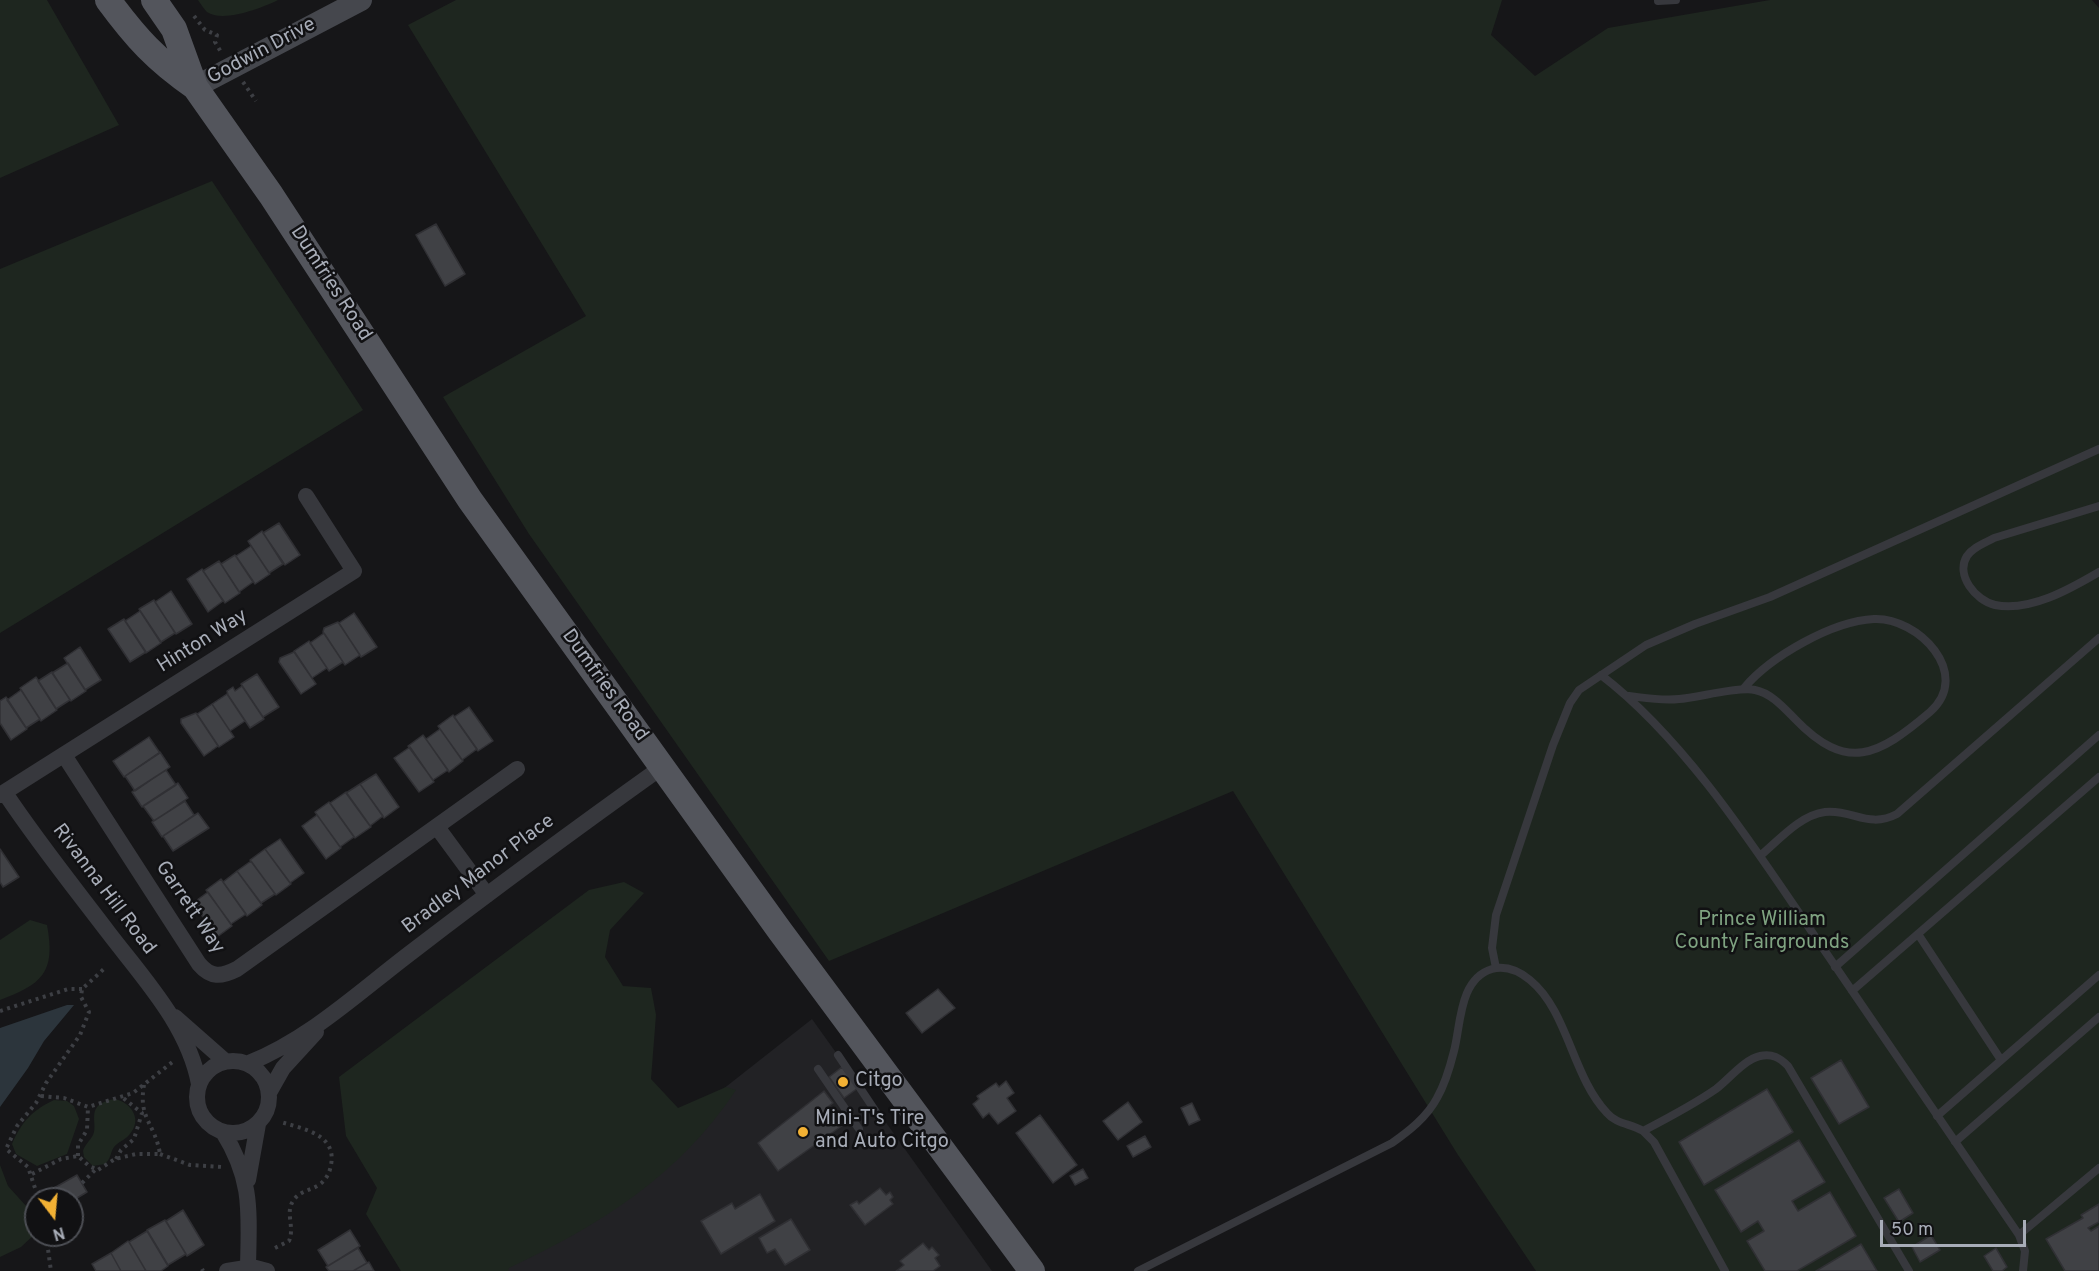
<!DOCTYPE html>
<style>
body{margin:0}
#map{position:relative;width:2099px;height:1271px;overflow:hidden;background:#161618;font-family:Overpass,sans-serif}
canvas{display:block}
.north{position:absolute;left:24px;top:1187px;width:60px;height:60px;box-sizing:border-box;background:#111113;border:2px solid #4d4f55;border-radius:50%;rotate:164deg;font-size:16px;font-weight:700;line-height:24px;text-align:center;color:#a8adb8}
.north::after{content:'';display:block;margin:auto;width:21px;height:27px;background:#f2b134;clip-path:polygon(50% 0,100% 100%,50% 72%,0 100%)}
.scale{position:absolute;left:1880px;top:1220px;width:146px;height:27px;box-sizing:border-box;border:3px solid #a8adb8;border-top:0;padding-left:8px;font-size:18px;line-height:21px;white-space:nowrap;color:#a8adb8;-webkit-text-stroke:4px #111113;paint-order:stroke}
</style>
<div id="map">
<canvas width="2099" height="1271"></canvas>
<div class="north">N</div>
<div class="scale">50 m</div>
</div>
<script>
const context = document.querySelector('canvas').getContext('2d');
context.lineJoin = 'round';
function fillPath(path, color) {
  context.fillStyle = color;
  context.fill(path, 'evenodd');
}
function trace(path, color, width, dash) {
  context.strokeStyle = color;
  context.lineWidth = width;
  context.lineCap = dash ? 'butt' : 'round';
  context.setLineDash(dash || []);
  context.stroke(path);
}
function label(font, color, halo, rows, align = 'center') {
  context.font = font + ' Overpass,sans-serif';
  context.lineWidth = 5;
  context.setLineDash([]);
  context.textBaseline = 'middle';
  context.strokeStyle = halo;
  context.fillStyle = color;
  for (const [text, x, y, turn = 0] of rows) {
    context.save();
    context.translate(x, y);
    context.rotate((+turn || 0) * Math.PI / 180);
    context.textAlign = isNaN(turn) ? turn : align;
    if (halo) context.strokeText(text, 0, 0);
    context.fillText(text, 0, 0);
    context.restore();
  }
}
fillPath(new Path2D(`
 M812,1019L992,1271H492Z`), '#222225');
fillPath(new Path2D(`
 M0,0H47L119,125L0,178Z
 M198,0H278C262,8 223,23 207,12C204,9 200,3 198,0Z
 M456,0H1502L1491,35L1535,76L1608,28L1770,0H2092L2099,8V1271H1536L1458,1155L1233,791L829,961L529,534L443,397L586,316L408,25Z
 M212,181L363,410L0,633V269Z
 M624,882L644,893L610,930L605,957L623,986L651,988L656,1015L651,1079L678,1108L726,1087L736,1090C679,1176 600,1225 509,1268L508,1271H401L366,1214L377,1188L346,1136L339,1077L589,890Z
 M30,920L47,925C56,973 42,984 0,1000V940Z
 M115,1099C132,1103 143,1120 129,1135C125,1140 118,1142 114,1147C110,1153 111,1159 105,1164L93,1166L84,1157L83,1151C85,1144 90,1141 93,1135C99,1123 83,1104 115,1099Z
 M54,1100L67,1101L74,1106L79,1119L67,1154L37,1166L16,1154L12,1144C21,1123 32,1110 54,1100Z
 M0,1165L8,1186L36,1217V1233L21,1247L0,1257Z`), '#1e261f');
fillPath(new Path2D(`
 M67,1005H74L44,1041L28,1068L0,1107V1028Z`), '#2c353c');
const building = new Path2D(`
 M436,224L465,274L445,286L416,235Z
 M279,523L300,555L285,565L263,533Z
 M262,531L283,564L269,573L248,541Z
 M251,546L270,574L255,584L236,556Z
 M235,555L253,582L239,592L221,564Z
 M219,561L240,593L225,603L203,571Z
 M202,569L223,601L208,612L187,579Z
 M171,591L192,624L176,634L155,602Z
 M154,600L175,633L161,642L139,609Z
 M140,611L161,643L146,653L125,621Z
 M354,613L377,647L361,657L339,623Z
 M124,619L146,652L130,662L108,629Z
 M338,622L360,655L345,665L323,632L324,628Z
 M324,633L343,662L329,671L310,643Z
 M309,641L327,668L312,678L294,651Z
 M80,647L101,680L85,690L64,658Z
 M294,652L316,684L301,694L279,662L280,658Z
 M68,663L86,691L71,701L52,673Z
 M52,672L70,700L56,709L38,681Z
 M257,674L279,707L263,717L241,684Z
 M36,677L57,710L41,721L20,688Z
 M242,686L264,719L250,728L228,695L227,691L233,687L235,691Z
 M21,690L40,719L26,728L7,700Z
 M227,694L245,721L230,731L212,704Z
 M6,697L27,729L11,740L0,723V701Z
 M212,704L234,737L219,747L197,714Z
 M469,707L493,741L478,751L454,717Z
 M196,713L218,746L204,756L181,723V719Z
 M453,715L477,749L462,760L438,726Z
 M440,729L463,761L449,772L426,739Z
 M423,735L448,770L433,780L408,746Z
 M149,737L160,753L124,777L113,761Z
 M410,747L434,782L419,792L394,758Z
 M160,752L170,767L135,791L125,776Z
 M166,770L176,785L142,807L132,792Z
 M376,774L399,807L384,818L360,784Z
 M178,783L188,798L154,821L143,806Z
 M360,784L383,816L370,826L346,793Z
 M346,792L371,827L355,838L330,803Z
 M185,801L194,815L162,837L152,822Z
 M329,802L354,837L340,847L315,812Z
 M198,813L209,828L173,851L163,836Z
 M317,815L341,848L326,859L302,826Z
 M280,839L304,873L290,883L265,849Z
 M0,849L19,877L3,887L0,882Z
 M265,849L291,884L276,895L250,860Z
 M251,861L275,894L261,903L237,871Z
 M237,871L262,905L247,916L223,882Z
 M221,879L246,914L231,924L206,890Z
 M208,892L232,926L217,937L193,903Z
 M938,989L955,1008L922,1033L906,1013Z
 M1841,1060L1869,1107L1839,1124L1811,1078Z
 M842,1067L858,1088L844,1098L829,1077Z
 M1006,1081L1014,1093L1007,1098L1016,1111L998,1124L989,1113L983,1118L973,1104L979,1099L977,1096L996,1083L999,1087Z
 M1767,1089L1793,1132L1704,1185L1679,1142Z
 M824,1091L833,1103L829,1106L843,1125L778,1171L758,1143Z
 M1128,1102L1142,1122L1118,1140L1103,1121Z
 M1192,1103L1200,1120L1189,1125L1181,1108Z
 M1040,1115L1077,1165L1053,1183L1016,1133Z
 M1145,1136L1151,1147L1133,1157L1127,1146Z
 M1799,1140L1825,1182L1792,1201L1798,1211L1830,1192L1856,1236L1797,1271H1765L1747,1241L1764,1231L1758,1221L1741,1232L1715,1190Z
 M1083,1169L1088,1178L1075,1185L1070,1176Z
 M77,1175L87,1192L72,1201L61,1199L54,1188Z
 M880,1188L886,1195L890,1192L893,1197L890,1200L893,1204L865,1225L850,1205L857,1201L859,1204Z
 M1899,1189L1913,1213L1899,1222L1884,1198Z
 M760,1194L775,1221L721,1254L701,1221L732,1203L735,1209Z
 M2099,1204V1222L2088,1228L2091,1231L2099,1226V1271H2065L2046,1239L2083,1218L2081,1215Z
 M183,1210L204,1245L187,1256L166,1221Z
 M791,1219L810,1250L785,1265L775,1249L767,1253L759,1238Z
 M165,1220L186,1254L168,1265L147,1230Z
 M350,1230L360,1246L328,1266L318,1250Z
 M147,1231L168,1266L161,1271H146L129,1242Z
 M1931,1235L1940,1250L1920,1262L1912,1247Z
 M128,1241L129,1242L146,1271H121L111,1253Z
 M923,1243L929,1250L932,1247L939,1255L935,1258L940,1266L933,1271H896L904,1265L900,1261Z
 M1861,1244L1877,1271H1816Z
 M358,1248L367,1263L353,1271H329L326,1267Z
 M1996,1248L2007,1267L2002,1271H1993L1984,1256Z
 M111,1253L121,1271H96L92,1264Z
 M369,1262L374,1271H353L367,1263Z`);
fillPath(building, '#404145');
trace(building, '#303034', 1.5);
trace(new Path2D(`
 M194,16L205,30L217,35L215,42L221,52
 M243,82L256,101
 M0,1011L68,989H82
 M41,1096L64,1098L88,1107L133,1093L175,1060
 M160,1154L190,1165L223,1167
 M78,1156V1145L87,1130L88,1107
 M116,1159L121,1150L134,1139L142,1113L122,1097
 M32,1174L61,1159L78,1156L89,1166L98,1170L115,1159L136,1154H160C155,1123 138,1119 144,1085
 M82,1183L96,1169
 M45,1199L35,1188L28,1167L6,1149L17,1126L36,1103L46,1083L80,1035L89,1012L81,997L82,989L105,968
 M54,1199L59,1196
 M46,1235L51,1271
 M275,1248L289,1241C295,1227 285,1213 293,1201C300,1190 311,1191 320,1184C326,1180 330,1172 331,1165C337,1134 303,1129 281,1122
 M202,1269L203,1271`), '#3d3f44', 4, [3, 4.5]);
trace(new Path2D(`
 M1658,1L1676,0
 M2099,506L1994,538C1985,543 1973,547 1967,556C1955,575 1976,601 1995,605C2030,612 2070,589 2099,572
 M1601,675C1686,740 1756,850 1816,938C1883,1037 1951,1136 2019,1235L2025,1251L2023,1271
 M1629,696C1646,698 1662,701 1679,699C1697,698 1739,686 1755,690C1771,693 1784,708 1795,719C1847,773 1878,756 1930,712C1973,674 1918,617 1874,619C1832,621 1770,657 1744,688
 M1760,856C1778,841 1800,815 1825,812C1853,809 1868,829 1897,814L2099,638
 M1918,934L2001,1060
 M1835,967L2099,735
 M1496,968L1492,948L1496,915L1553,745L1570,703L1579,690L1646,645L1695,624L1770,597L2099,449
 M1852,991L2099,777
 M838,1055L878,1115
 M818,1069L859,1129
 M1937,1116L2099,975
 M1643,1131L1654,1142L1725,1271
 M1955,1142L2099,1017
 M2019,1235L2099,1168
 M1138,1271L1392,1143C1409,1131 1427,1117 1437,1098C1445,1084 1450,1067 1454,1051C1461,1024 1459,979 1492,969C1507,965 1519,971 1530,980C1568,1011 1572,1076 1607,1113C1616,1124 1632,1124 1643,1131C1668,1118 1693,1105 1716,1089C1728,1080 1745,1059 1760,1056C1772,1053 1780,1058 1788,1066L1909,1271`), '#37383d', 8);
trace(new Path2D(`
 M64,755L199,964C211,978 221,977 237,969L517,769
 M5,793C37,841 73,886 108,932C143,978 188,1025 199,1084
 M0,795L354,571L306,496
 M437,827L487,895
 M175,1017L225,1061
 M197 1097a36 36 0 1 1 72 0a36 36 0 1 1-72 0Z
 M249,1063C311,1038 360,991 413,951C495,888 578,827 662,767
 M270,1091L283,1068L316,1032
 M223,1132C253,1180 249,1212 248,1267
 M248,1180L258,1124
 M227,1271L252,1267L267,1271`), '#37383d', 16);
trace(new Path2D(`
 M195,87L361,0`), '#45474d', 22);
trace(new Path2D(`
 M108,0C136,38 156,60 195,87
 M154,0L174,29L195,87L271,195L470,500L780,931L1032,1271`), '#53555c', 26);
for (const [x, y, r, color] of [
 [843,1082,6,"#f2b134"],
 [803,1132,6,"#f2b134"]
]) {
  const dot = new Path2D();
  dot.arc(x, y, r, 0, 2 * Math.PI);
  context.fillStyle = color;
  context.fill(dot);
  trace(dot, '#111113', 2);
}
label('20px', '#a8adb8', '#111113', [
 ["Godwin Drive",262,52,-28],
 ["Dumfries Road",330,284,57],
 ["Hinton Way",203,642,-32],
 ["Dumfries Road",604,686,54],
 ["Bradley Manor Place",479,875,-37],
 ["Rivanna Hill Road",103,890,53],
 ["Garrett Way",189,908,56]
]);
label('20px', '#7fa381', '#111113', [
 ["Prince William",1762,921],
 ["County Fairgrounds",1762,944]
]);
label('20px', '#a8adb8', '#111113', [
 ["Citgo",855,1082],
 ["Mini-T's Tire",815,1120],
 ["and Auto Citgo",815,1143]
], 'left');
</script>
